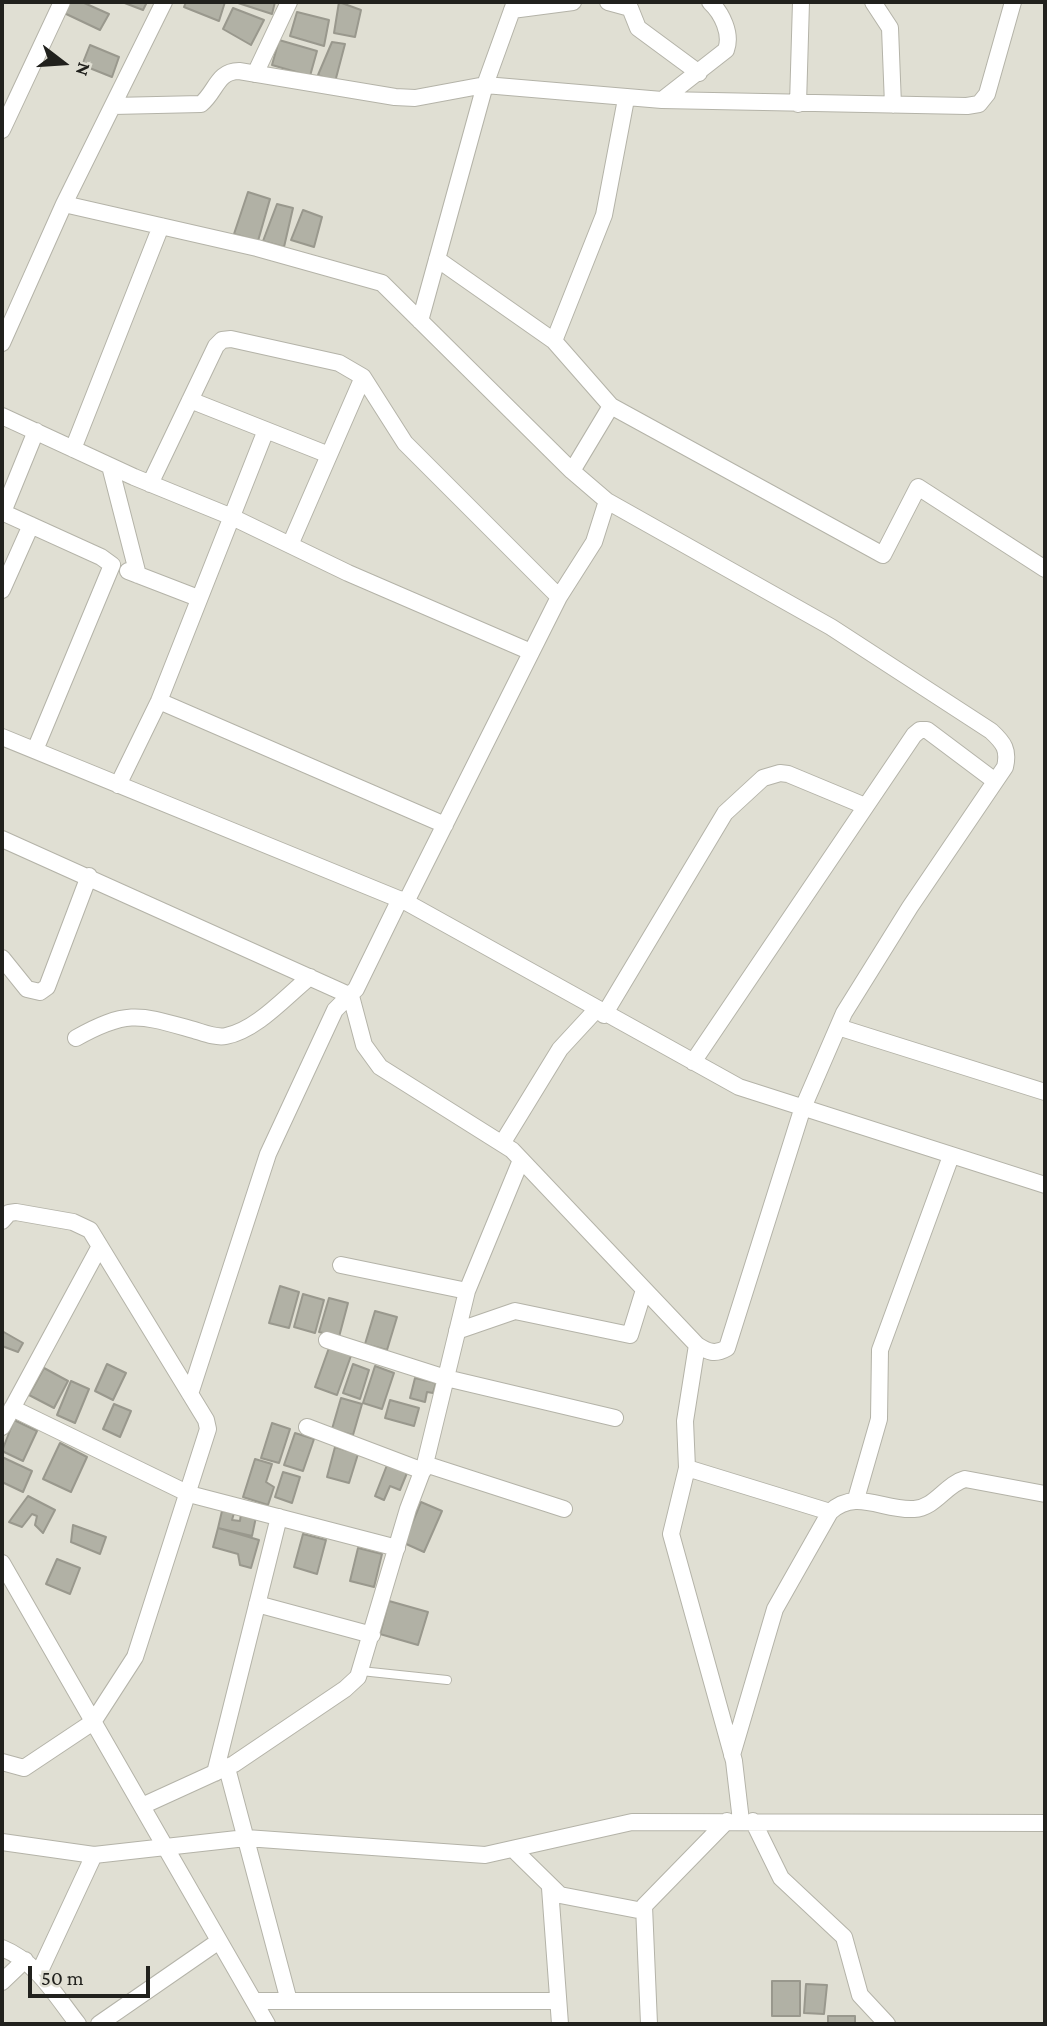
<!DOCTYPE html>
<style>
body{margin:0}
#map{position:relative;width:1047px;height:2026px;overflow:hidden;background:#e0dfd3;font-family:"Crimson Pro",serif}
canvas{display:block}
.frame{position:absolute;inset:0;border:4px solid #21211d;pointer-events:none}
.north{position:absolute;left:28px;top:28px;width:70px;height:70px;-webkit-text-stroke:5px #e0dfd3;paint-order:stroke;rotate:107deg;font-size:19px;font-weight:700;line-height:28px;text-align:center;color:#21211d}
.north::after{content:'';display:block;margin:auto;width:24px;height:32px;background:#21211d;clip-path:polygon(50% 0,100% 100%,50% 72%,0 100%)}
.scale{position:absolute;left:28px;top:1966px;width:122px;height:32px;box-sizing:border-box;border:4px solid #21211d;border-top:0;padding-left:9px;font-size:21px;line-height:24px;white-space:nowrap;color:#21211d;-webkit-text-stroke:5px #e0dfd3;paint-order:stroke}
</style>
<div id="map">
<canvas width="1047" height="2026"></canvas>
<div class="frame"></div>
<div class="north">N</div>
<div class="scale">50 m</div>
</div>
<script>
const context = document.querySelector('canvas').getContext('2d');
context.lineJoin = 'round';
function fillPath(path, color) {
  context.fillStyle = color;
  context.fill(path, 'evenodd');
}
function trace(path, color, width, dash) {
  context.strokeStyle = color;
  context.lineWidth = width;
  context.lineCap = dash ? 'butt' : 'round';
  context.setLineDash(dash || []);
  context.stroke(path);
}
const building = new Path2D(`
 M69,2H82L109,14L100,30L62,12Z
 M122,2H147L143,10Z
 M186,2H225L219,21L184,7Z
 M235,2H275L272,14Z
 M339,2L361,10L355,37L334,33Z
 M233,8L264,20L251,45L223,29Z
 M297,12L329,20L324,46L290,36Z
 M279,40L317,51L310,76L272,65Z
 M332,42L345,44L335,82L318,75Z
 M90,45L119,57L112,77L82,65Z
 M248,192L270,199L258,241L234,234Z
 M277,204L293,208L284,247L263,241Z
 M303,210L322,217L314,247L291,240Z
 M280,1286L299,1292L289,1328L269,1323Z
 M303,1294L324,1300L315,1333L294,1327Z
 M329,1298L348,1303L339,1337L319,1332Z
 M375,1311L397,1317L387,1350L365,1344Z
 M2,1331L23,1343L18,1352L2,1346Z
 M330,1345L352,1353L337,1395L315,1387Z
 M107,1364L126,1373L113,1400L95,1391Z
 M353,1364L369,1370L360,1399L343,1393Z
 M375,1366L394,1373L382,1409L363,1403Z
 M44,1368L68,1381L54,1408L29,1395Z
 M415,1378L436,1383L433,1393L427,1392L425,1402L410,1398Z
 M71,1381L89,1389L75,1423L57,1415Z
 M341,1398L362,1404L353,1435L332,1429Z
 M390,1400L419,1408L414,1426L385,1418Z
 M114,1404L131,1411L120,1437L103,1429Z
 M14,1420L37,1431L23,1461L2,1451Z
 M272,1423L290,1429L279,1463L261,1458Z
 M295,1433L314,1439L303,1471L284,1465Z
 M60,1443L87,1457L71,1492L43,1479Z
 M335,1447L358,1454L349,1483L327,1477Z
 M2,1457L32,1471L23,1492L2,1482Z
 M255,1459L272,1464L266,1482L274,1487L268,1505L243,1497Z
 M387,1465L407,1473L400,1490L390,1486L384,1500L375,1496Z
 M283,1472L300,1477L292,1503L275,1497Z
 M28,1496L55,1510L43,1533L35,1525L37,1516L32,1514L22,1527L9,1522Z
 M421,1502L442,1511L424,1552L404,1543Z
 M222,1511L234,1513L232,1520L240,1521L241,1513L256,1517L252,1536L218,1528Z
 M73,1525L106,1537L100,1554L71,1542Z
 M218,1528L259,1540L251,1568L240,1565L238,1554L213,1547Z
 M303,1534L326,1540L317,1574L294,1567Z
 M358,1548L382,1554L374,1587L350,1581Z
 M57,1559L80,1568L70,1594L46,1584Z
 M389,1601L428,1612L418,1645L380,1634Z
 M772,1981H800V2016H772Z
 M806,1984L827,1985L824,2014L804,2013Z
 M828,2016H855V2024H828Z`);
fillPath(building, '#b1b1a5');
trace(building, '#99988d', 2);
const service = new Path2D(`
 M361,1671L447,1680`);
const minor = new Path2D(`
 M164,2L64,204L257,248L382,283L572,471L611,406L883,555L918,487L1045,569
 M608,2L630,8L638,28L699,73
 M873,2L890,28L893,105
 M512,10L573,2
 M255,74L289,2
 M662,100L726,50C732,34 722,13 710,2
 M798,104L801,2
 M113,106L201,104C216,92 217,71 239,71L395,97L415,98L485,85L662,100L967,106L979,104L987,94L1013,2
 M2,130L62,2
 M437,259L554,341L611,406
 M420,321L485,85L515,2
 M554,341L604,215L626,99
 M2,343L64,204
 M190,400L329,455
 M2,416L134,477L232,517L348,573L531,652
 M73,449L161,226
 M110,466L138,575
 M150,484L216,346L222,340L231,339L339,363L363,377L405,443L559,597
 M2,512L101,557L112,565L35,750
 M3,512L36,431
 M290,545L363,377
 M128,571L198,598
 M2,590L31,525
 M159,701L445,825
 M2,737L406,902L739,1087L1045,1185
 M118,785L159,701L266,430
 M2,839L351,996L364,1045L380,1067L512,1150L697,1345C708,1352 715,1355 727,1348L802,1110L844,1013L910,907L1005,767C1009,750 1004,743 991,731L831,627L607,501L572,471
 M406,902L559,597L594,542L607,501
 M2,958L27,989L40,992L47,987L89,876
 M604,1015L725,813L763,778L780,773L788,774L865,806
 M838,1027L1045,1092
 M76,1038C128,1009 140,1015 194,1030C204,1033 216,1038 226,1036C257,1030 286,996 310,977
 M693,1062L914,735L920,730H927L995,781
 M503,1142L560,1049L596,1010
 M2,1221L9,1213L16,1212L73,1222L90,1230L206,1420L208,1429L135,1657L93,1722L24,1768L2,1762
 M341,1265L467,1291
 M457,1331L515,1311L630,1335L644,1290
 M327,1340L446,1378L615,1418
 M697,1345L685,1421L687,1468L671,1534L734,1761L741,1821
 M190,1394L268,1154L335,1010L356,989L400,899
 M12,1408L189,1494L397,1548
 M2,1427L100,1246
 M307,1427L423,1471
 M425,1464L564,1509
 M687,1468L830,1512
 M856,1499L879,1419L880,1350L951,1156
 M2,1563L267,2024
 M257,1604L372,1635
 M732,1755L775,1609L830,1512C856,1488 883,1511 914,1509C935,1508 946,1484 965,1479L1045,1494
 M227,1768L289,2001
 M215,1773L279,1517
 M142,1806L234,1764L345,1689L358,1677L408,1509L425,1464L467,1291L521,1160
 M753,1821L781,1878L844,1937L860,1995L887,2024
 M2,1842L94,1855L246,1838L485,1855L632,1822L1045,1823
 M514,1850L560,1895L643,1911
 M550,1888L560,2024
 M2,1948C37,1962 55,1995 78,2024
 M39,1973L94,1855
 M2,1982L25,1960
 M254,2001H557
 M99,2024L219,1941
 M649,2024L644,1906L727,1821`);
trace(service, '#b4b3a8', 10);
trace(minor, '#b4b3a8', 18);
trace(service, '#fff', 8);
trace(minor, '#fff', 16);
</script>
